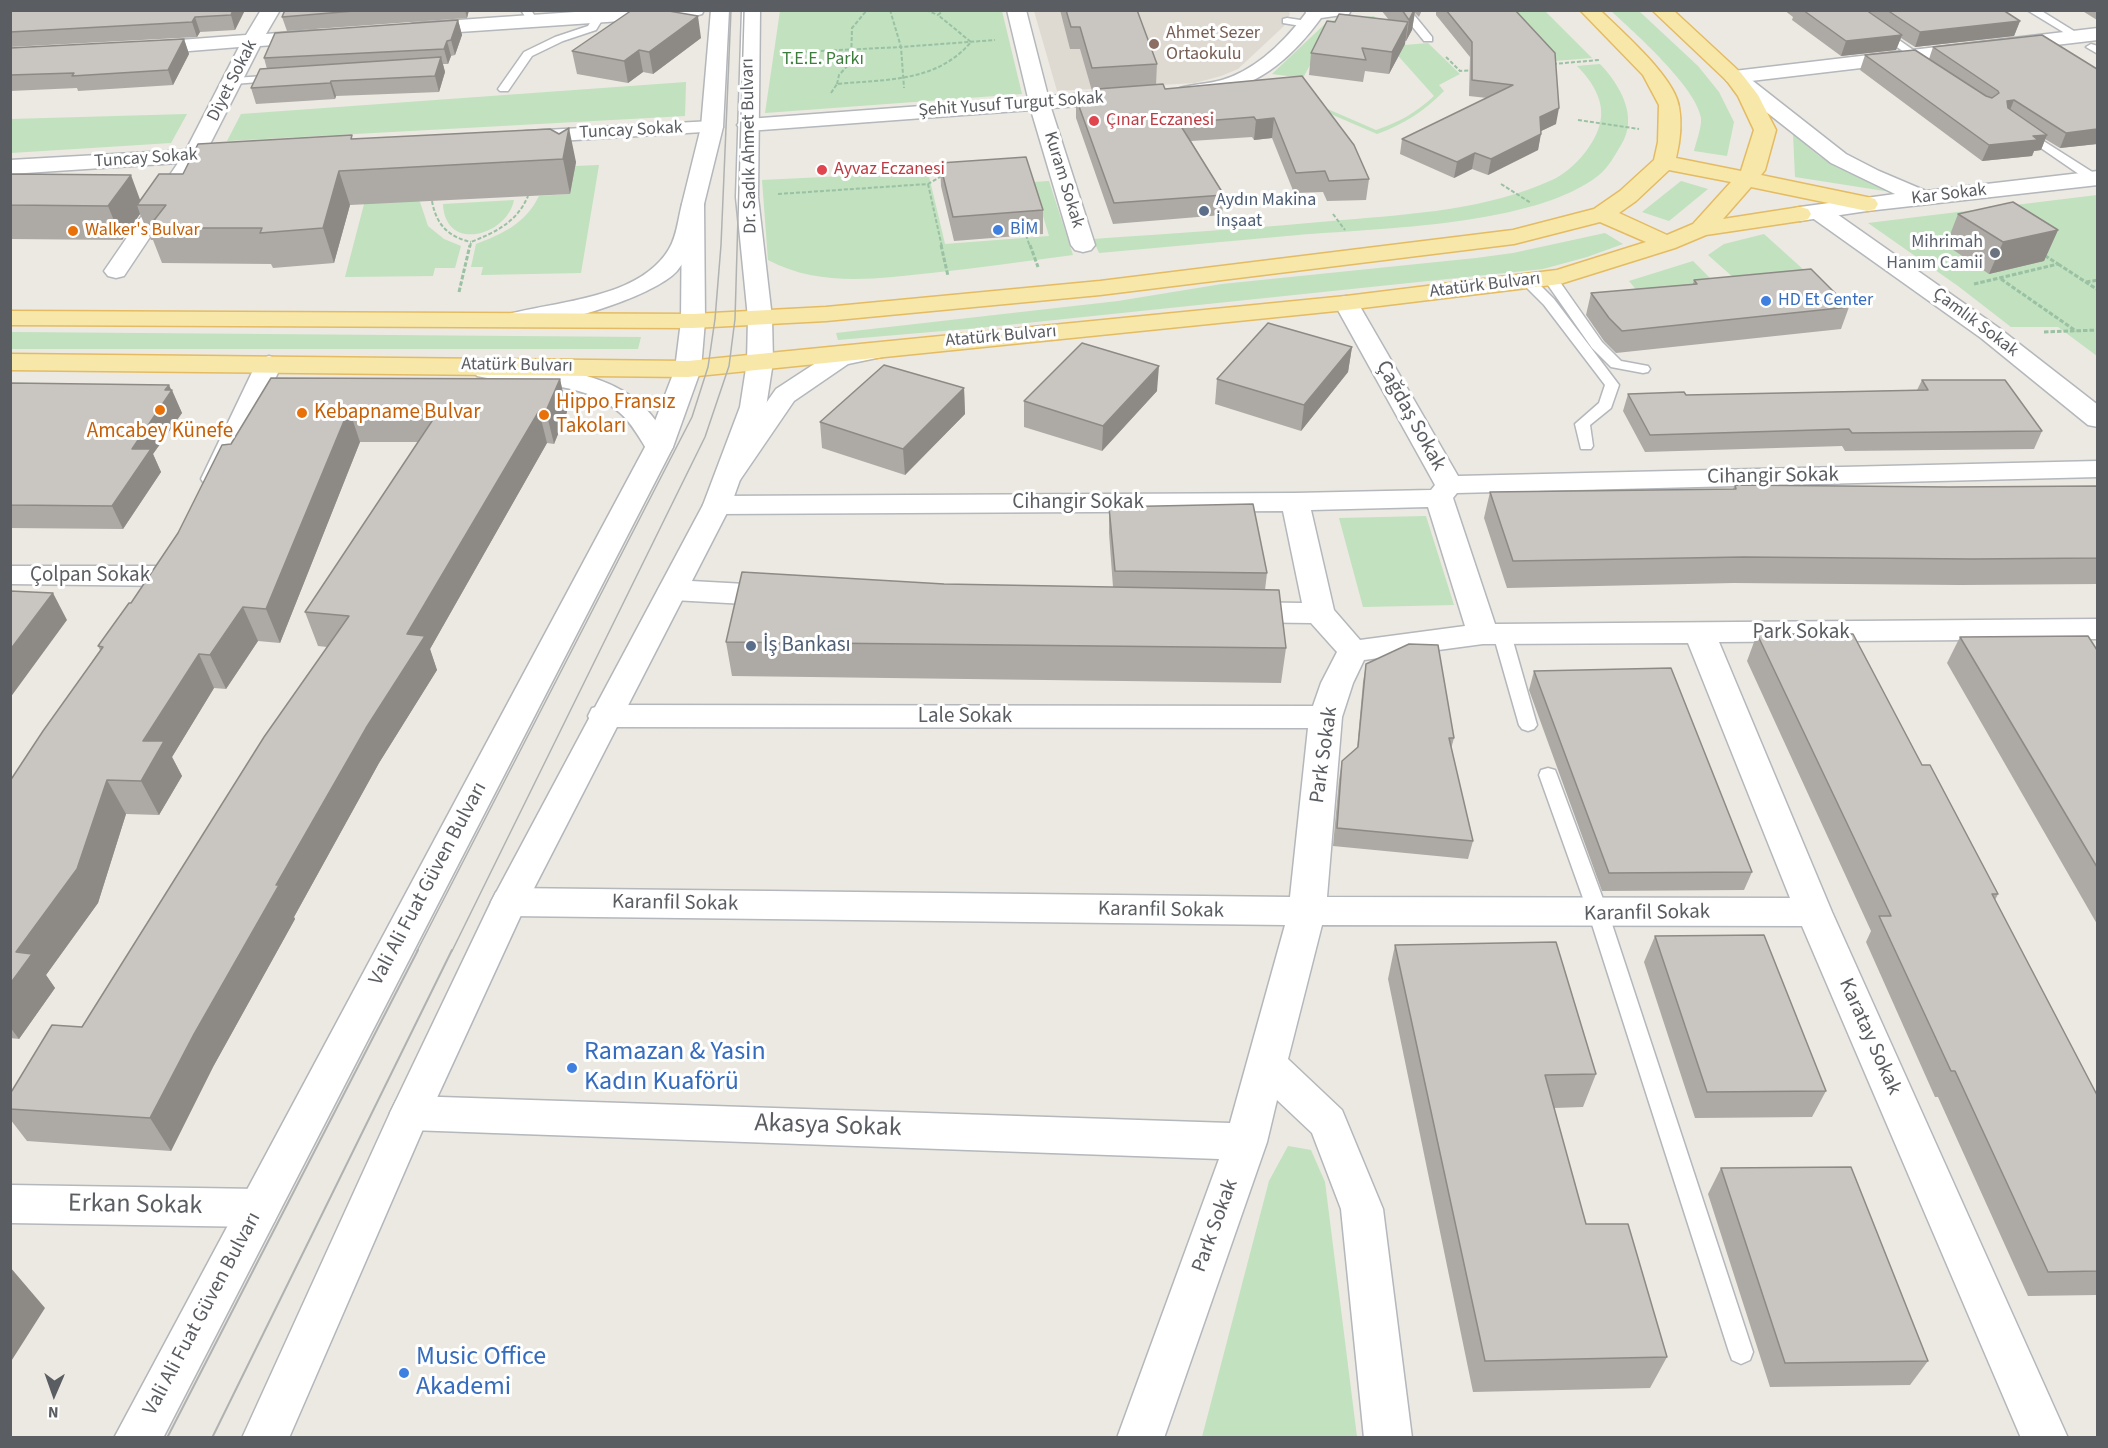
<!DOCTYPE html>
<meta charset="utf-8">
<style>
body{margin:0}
#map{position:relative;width:2108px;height:1448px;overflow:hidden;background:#ebe9e1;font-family:"Source Sans 3",sans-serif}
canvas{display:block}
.frame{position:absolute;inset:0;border:12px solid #5a5d61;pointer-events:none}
.north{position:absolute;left:24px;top:1364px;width:60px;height:60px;-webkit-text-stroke:4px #fff;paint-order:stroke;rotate:182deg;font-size:16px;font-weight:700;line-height:24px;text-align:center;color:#5a5d61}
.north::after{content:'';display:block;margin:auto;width:21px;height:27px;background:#5a5d61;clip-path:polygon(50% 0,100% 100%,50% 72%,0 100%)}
</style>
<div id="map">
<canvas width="2108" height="1448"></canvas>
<div class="frame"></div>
<div class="north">N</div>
</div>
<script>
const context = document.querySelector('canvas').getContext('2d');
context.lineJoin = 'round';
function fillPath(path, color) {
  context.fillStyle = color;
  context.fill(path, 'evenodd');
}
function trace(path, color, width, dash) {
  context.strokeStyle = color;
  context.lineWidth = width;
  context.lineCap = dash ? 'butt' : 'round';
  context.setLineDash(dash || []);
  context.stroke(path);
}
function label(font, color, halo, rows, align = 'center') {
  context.font = font + ' "Source Sans 3",sans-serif';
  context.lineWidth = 6;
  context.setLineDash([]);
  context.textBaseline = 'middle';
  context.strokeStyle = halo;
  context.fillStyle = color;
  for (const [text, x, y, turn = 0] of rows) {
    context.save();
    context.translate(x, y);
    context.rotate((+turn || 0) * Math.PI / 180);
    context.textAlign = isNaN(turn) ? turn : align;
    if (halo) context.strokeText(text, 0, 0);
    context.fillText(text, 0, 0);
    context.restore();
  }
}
fillPath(new Path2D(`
 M1288,10L1290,14L1284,26L1238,69L1221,76L1195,83L1057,91L1034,11Z`), '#dedad2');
fillPath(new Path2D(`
 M780,11H1002L1022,94L765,113Z
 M1506,11H1545L1592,58L1554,61Z
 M1611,11H1639L1698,66L1719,92L1734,122L1727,156L1694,151C1696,142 1702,127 1701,118C1697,88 1634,32 1611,11Z
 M1374,16L1390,41L1405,45L1428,43L1460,74L1439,85L1444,91C1423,112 1404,124 1377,134L1259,83L1263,81L1376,130C1399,122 1416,113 1434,96L1384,40L1327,33L1303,78L1272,74L1328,21Z
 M1600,64C1620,85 1639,117 1621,145C1615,155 1608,168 1599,175C1535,226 1380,228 1298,235C1232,241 1165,247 1099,253L1093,239C1176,233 1260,228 1343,220C1412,214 1487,210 1552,180C1572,171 1593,147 1599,127C1607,104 1593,82 1577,66Z
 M686,82L685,116L227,141L241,114Z
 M187,114L171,143L11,153V119Z
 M1793,134L1819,156L1836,167L1891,192L1795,177Z
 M375,162L420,202L428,226L444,239L461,246L455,268H435L433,276L345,277Z
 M599,165L581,273L481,275L483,267H471L476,244C504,233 525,224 539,196L570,194L575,166Z
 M928,172L945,244L1049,236L1033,182L1049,181L1073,255C1025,261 978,268 931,273C875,279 819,287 768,260L762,180Z
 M1681,181L1708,189L1669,221L1642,212Z
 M2097,195V356L2058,327H2011L1958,286L1868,223Z
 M514,200C507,236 445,253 443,204Z
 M1605,233L1623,244L1587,257L1543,269L978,328L838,340L836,333L1118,301L1222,284L1476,258L1513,253Z
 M1764,234L1815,280L1743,286L1708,255L1724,244Z
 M1693,261L1720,288L1666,326L1629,281Z
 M11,332L641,337L638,349H11Z
 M1426,516L1454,605L1363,607L1339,518Z
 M1288,1146L1311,1150L1325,1182L1357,1437H1202L1269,1181Z`), '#c1e1bf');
const lane = new Path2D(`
 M521,10H531L538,21L537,23H529Z
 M1399,10H1410L1432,37V41H1424Z
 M1843,10H1856L1919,54L1914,57L1910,56Z
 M2027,10H2040L2082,36L2073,38Z
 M599,14L604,17L596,30L563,41L532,56L508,91H500L498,89L524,52L555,37L588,26L595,15Z
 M1287,18L1307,21L1312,24L1307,27L1283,23V19Z
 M2091,44L2098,46V54L2086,47Z
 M280,75L285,78L284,80L234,84L228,81L234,78Z
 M2023,128L2097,175V181H2089L2019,133V129Z
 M1550,274L1555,275L1602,342L1621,361L1648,366L1650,369L1648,372L1643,373L1611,367L1592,348L1543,278Z
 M1528,277L1533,278L1554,299L1619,385L1611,408L1590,425L1593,446L1591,449H1581L1575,424L1599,403L1605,385L1544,305L1523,284L1521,281Z
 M1502,628L1508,630L1511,634L1537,725L1534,729L1528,731L1522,729L1519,725L1493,634L1496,630Z
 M1548,768L1555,770L1557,775L1609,915L1753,1352L1750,1360L1741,1364L1732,1360L1729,1352L1589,915L1539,775L1541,770Z`);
const street = new Path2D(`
 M261,10H280L266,34L316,30L323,32L326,36L323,40L316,42L260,46L208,148L236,147L244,148L247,153L244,158L200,162L124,276L116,278L108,276L104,271L178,163L10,174V160L186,150L239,47L140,55L133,53L130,49L133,45L140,43L246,35Z
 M604,10H704L702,14L695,16L415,35L408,33L405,29L408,25L415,23Z
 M1007,10H1026L1048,96L1120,91L1127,93L1130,97L1127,101L1120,103L1051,108L1095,245L1091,250L1083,252L1075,250L1071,245L1031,110L748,131L741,129L737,125L741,121L748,119L1028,98Z
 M1305,10H1351L1349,14L1321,18C1294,55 1262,84 1217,93C1205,96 1192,99 1180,96L1177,92L1180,88C1194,84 1208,84 1222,80C1256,70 1285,41 1306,13Z
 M2098,28V40L1734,83L1727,81L1724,77L1727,73L1734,71Z
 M712,121L719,123L723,127L719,131L527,143L519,142L516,137L519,132L527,131Z
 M693,197L701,199L704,204C698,230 694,250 677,271C654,297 542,332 509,324L506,319L509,314C559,301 640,298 669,249C677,236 678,219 682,204L685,199Z
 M1819,205L1827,207L1999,328L2098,405V427L2088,425L1981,338L1811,217L1808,212L1811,207Z
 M1346,296L1355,298L1358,303L1458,476L2098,461V477L1457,493L1453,498L1495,624L2098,619V639L1719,642L1832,912L2068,1438H2021L1802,926L1322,925L1288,1059L1342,1110L1383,1209L1412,1438H1364L1341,1209L1312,1133L1277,1100L1267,1142L1164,1438H1117L1219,1159L410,1130L396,1125L390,1113L396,1101L410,1096L1230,1123L1285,925L509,916L496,912L491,902L496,892L509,888L1290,897L1308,728L604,727L592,724L588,716L592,708L604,705L1313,706L1321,683L1337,652L1311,623L1235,622L1224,619L1220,612L1224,605L1235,602L1302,603L1283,511L717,514L707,511L703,505L707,499L717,496L1295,493L1431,490L1435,485L1334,303L1337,298ZM1428,507L1465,626L1360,640L1334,610L1311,510ZM1688,643L1790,898L1327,897L1342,717L1353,683L1364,660L1483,644Z
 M877,343L886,346L890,351L886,356L848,364L794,401L740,480L730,482L720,480L716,474L776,389L831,353Z
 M269,356L278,359L282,364L229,479L225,485L215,487L205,485L201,479L256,364L260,359Z
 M486,362C535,367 596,368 636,400C652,412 663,431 673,447L669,453L659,455L649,453C640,439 632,423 619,412C579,378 524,387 477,376L473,370L477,364Z
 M10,566H169L180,569L184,576L180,583L169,586L10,584Z
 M673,580L782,586L793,589L797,596L793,603L782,606L673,600L662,597L658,590L662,583Z
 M10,1185L259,1189L274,1194L280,1208L274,1222L259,1227L10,1223Z`);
const secondary = new Path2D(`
 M711,10H729L723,127L704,204L705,321L701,369L673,447L163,1438H114L645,447L675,369L681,321L682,204L701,127Z
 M742,10H760L758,197L772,318L773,362L766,407L731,505L527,902L430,1113L289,1438H242L390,1113L491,902L703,505L740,407L747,362L748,318L736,197Z
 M1734,71L1753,81L1846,154L1879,171L1926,191L2098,171V185L1867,211L1800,221L1792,219L1789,214L1792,209L1800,207L1895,194L1831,163L1727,81L1724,77L1727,73Z`);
const primary = new Path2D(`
 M1580,10H1600C1622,32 1675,77 1679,107C1682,123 1680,142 1676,158L1741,171L1754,130L1738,96L1727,81L1652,10H1673L1741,73L1758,95L1776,130L1765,170L1761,175L1867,197L1875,199L1878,204L1875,209L1867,211L1751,187L1723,219L1800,207L1808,209L1811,214L1808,219L1800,221L1706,235L1675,248L1560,284L1346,310L688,377L10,370V354L688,361L1346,296L1557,270L1646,242L1600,222L1514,244L1100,295L826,321L693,328L10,325V311L693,314L826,307L1100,281L1513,230L1594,209L1620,191L1654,160L1658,142L1659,105L1643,75ZM1669,170L1731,182L1693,224L1667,235L1619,213L1636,201Z`);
trace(lane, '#b4b7bb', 3);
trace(street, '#b4b7bb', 3);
trace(secondary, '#b3b6ba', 3);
trace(primary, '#e4bb62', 3);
trace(new Path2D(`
 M890,10L901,47L995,40
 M926,10L938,15
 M779,53L901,47L904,88
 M1446,57L1460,71L1474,70
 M1553,64L1599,60
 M837,84L839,75L851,62L852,28L867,10
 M831,93L837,84C886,79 936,83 971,42L938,15L944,10
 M1578,120L1639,129
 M928,184L942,247
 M1501,184L1531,203
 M778,194L928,184L945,174
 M432,201C436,224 448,237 471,242
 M1333,214L1345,230
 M1026,235L1030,247
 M470,247L471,242C496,232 517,222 528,196`), '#9ac1a3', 2, [4, 2]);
trace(new Path2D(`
 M941,245L948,276
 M1030,245L1038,267
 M2058,264L2098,290
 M2001,279L2076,331
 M2086,282L2098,280
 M1974,284L2058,264L2044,255
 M459,292L470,245
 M2044,332L2098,330`), '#9ac1a3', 3, [4.5, 2]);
fillPath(lane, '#fff');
fillPath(street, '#fff');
fillPath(secondary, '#fff');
fillPath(primary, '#f7e8aa');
trace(new Path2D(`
 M417,951L692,417L708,367L715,319L721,245L731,10
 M452,951L705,437L729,366L735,319L744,10`), '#b0b1b1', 1.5);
trace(new Path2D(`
 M167,1438L418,950
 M212,1438L452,950`), '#b0b1b1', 2);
fillPath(new Path2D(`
 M10,10H245L235,30L200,32L197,37L10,47Z
 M285,10H469L467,18L287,31L282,17Z
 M1060,10H1137L1157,64L1156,85L1165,89L1302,76L1369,179L1366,200L1327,201L1323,192L1294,193L1272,138L1254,140L1252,137L1191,141L1224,195L1222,215L1113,224L1076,118V98L1097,96V90L1092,91L1080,49H1070Z
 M1381,10H1422L1419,17L1415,13L1412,30L1406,41H1405V44L1389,74L1365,71L1363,82L1309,75L1311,53L1389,20Z
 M1436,10H1515L1556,124L1541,131L1538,150L1488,175L1472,169L1454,178L1400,154L1402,139L1487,98L1469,96L1470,57L1436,15Z
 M1784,10H2003L2020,21L2014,36L1915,47L1901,38L1896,50L1841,56L1792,20L1793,17Z
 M2081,10H2097V20Z
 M458,20L462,35L455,55L451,56L448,64H443L445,72L439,92L336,96L335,99L256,104L251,88L267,69L264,58Z
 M701,38L653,74L643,72L628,83L577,74L572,51Z
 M184,39L189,54L173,85L78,91L77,88L10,91V48Z
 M1933,47L2097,69V144L2060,148L2045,139L2041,150L2034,151L2032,156L1982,161L1860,70L1865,55L1929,59Z
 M550,129L576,162L570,194L350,205L334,263L273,268L271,264L162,263L153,240H151L140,214L122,240L10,239V174L140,200L183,174L353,139Z
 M940,163L1043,210V234L954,241L941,186Z
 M1958,214L2058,230L2044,261L1989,274L1946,245Z
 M1694,280L1849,307L1841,329L1616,353L1604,341L1586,315L1591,293L1693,284Z
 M1352,347L1348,372L1301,431L1215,404L1217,379Z
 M271,378L560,379L567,412L554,444L547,443L430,649L437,670L379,763L294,917L295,919L213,1067L171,1151L27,1141L10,1119V1094L82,1027L327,647L318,646L305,612L418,442H360L280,643L258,641L226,689L214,688L172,757L182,776L159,815L126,814L98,903L46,975L55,988L19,1039L10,1038V781L100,650L98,646L131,603L178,533Z
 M1922,380L2042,431L2034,449L1845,451L1842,446L1645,452L1623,411L1628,394L1686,395L1917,390Z
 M10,383L171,390L182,413L153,454L161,472L123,529L10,528Z
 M964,388L965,414L905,475L822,448L820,422Z
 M1157,391L1102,451L1024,427V401Z
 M1735,485L1949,487L2097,486V584L1960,585L1734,583L1507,588L1484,518L1490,492L1733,489Z
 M1109,507L1267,573L1265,590L1286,648L1281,683L732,676L726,642L944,584L1113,587L1109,533Z
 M1757,634L1922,765L1998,894L1995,900L2097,1095V1295L2028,1296L1938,1097H1935L1866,942L1871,931L1747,661Z
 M1960,637L2097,650V924L1947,663Z
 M1366,664L1454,738L1451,749L1473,841L1468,859L1333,846L1339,780L1342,761L1357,749L1363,682Z
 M1534,671L1752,872L1744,890L1602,891L1529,690Z
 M1655,936L1826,1091L1812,1117L1695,1118L1644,962Z
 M1395,945L1596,1074L1583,1107L1554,1108L1586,1224L1667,1357L1650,1388L1473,1392L1388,979Z
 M1721,1168L1928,1361L1910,1385L1770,1387L1708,1194Z`), '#ada9a5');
fillPath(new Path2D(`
 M233,10H245L235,30L231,15Z
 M465,10H469L467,18Z
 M1414,10H1415L1412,30L1406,41L1409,20Z
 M698,16L701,38L653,74L649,52Z
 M195,17L200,32L197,37L192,22Z
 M458,20L462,35L455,55L451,40Z
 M2020,21L2014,36L1915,47L1920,32Z
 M1408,22L1405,44L1389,74L1392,52Z
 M1902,35L1896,50L1841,56L1846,41Z
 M184,39L189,54L173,85L168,70Z
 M447,41L451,56L448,64L444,49Z
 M639,50L643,72L628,83L624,61Z
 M441,57L445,72L439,92L435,76Z
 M331,81L336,96L335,99L330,83Z
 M2014,100L2008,115L2007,101Z
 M1559,108L1556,124L1537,133L1540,117Z
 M1274,118L1272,138L1254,140L1256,120Z
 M569,128L576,162L570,194L563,159Z
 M2097,129V144L2060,148L2066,133Z
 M1541,134L1538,150L1488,175L1491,159Z
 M2047,135L2041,150L2034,151L2032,156L1982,161L1989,145L2033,136Z
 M1475,153L1472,169L1454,178L1457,162Z
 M339,171L350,205L334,263L323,228Z
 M131,175L142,205H137L140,214L122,240L108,206Z
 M2058,230L2044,261L1989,274L2003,242Z
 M1352,347L1348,372L1301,431L1304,405Z
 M1159,366L1157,391L1102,451L1103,426Z
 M560,379L567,412L554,444L546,411Z
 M169,385L172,391V390L182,413L153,454L161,472L123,529L112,506L132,449Z
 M964,388L965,414L905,475L903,449Z
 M349,409L360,442L280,643L266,609Z
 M539,411L547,443L430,649L437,670L379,763L294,917L295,919L213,1067L171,1151L150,1118L194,1034L276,885L407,634Z
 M53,593L67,620L10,698V650Z
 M243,607L258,641L226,689L210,655Z
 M199,654L214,688L172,757L182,776L159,815L141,781L143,741Z
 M107,780L126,814L98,903L46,975L55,988L19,1039L10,1027V984L16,952Z
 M10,1267L45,1308L10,1363Z`), '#8d8a86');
const building = new Path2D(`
 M10,10H233L231,15L195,17L192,22L10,32Z
 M285,10H366L282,17Z
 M632,10H663L698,16L649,52L639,50L624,61L572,51Z
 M1066,10H1137L1157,64L1092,68L1080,27H1071Z
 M1402,10H1414L1409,20Z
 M1446,10H1515L1555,53L1559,108L1540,117L1541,134L1491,159L1475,153L1457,162L1402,139L1513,85L1472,80V42Z
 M1803,10H1866L1902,35L1846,41Z
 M1887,10H2003L2020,21L1920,32Z
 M1339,14L1408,22L1392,52L1362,48L1366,60L1311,53L1327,21L1335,22Z
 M458,20L451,40L447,41L444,49L264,58L275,33Z
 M2042,35L2097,69V129L2066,133L2014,100L2007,101L2008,108L2047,135L2033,136L2038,140L1989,145L1865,55L1915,50L1986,96L1992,98L1999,93L1998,91L1933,47Z
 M184,39L168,70L72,76L74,73L10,75V48Z
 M441,57L435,76L331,81L330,83L251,88L260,69Z
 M1302,76L1354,145L1369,179L1329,181L1325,171L1296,173L1274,118L1256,120L1254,117L1179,123L1224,195L1114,203L1076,98L1099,96L1097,89L1163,84L1165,89Z
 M569,128L563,159L339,171L323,228L260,233L262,228H148L166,205H137L159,174H183L198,144L352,135L351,139L550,129L559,134Z
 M1026,157L1043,210L953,217L940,163Z
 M10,174L131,175L108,206L10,205Z
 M2013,202L2058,230L2003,242L1958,214Z
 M1811,269L1849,307L1622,331L1609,318L1591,293L1697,284L1694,280Z
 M1268,323L1352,347L1304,405L1217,379Z
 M1082,343L1159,366L1103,426L1024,401Z
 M884,365L964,388L903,449L820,422Z
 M271,378L560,379L546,411H539L407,634L425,636L366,728L276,885H279L194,1034L150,1118L10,1109V1094L52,1025L82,1027L264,737L349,616L305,612L440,409H349L266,609L243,607L210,655L199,654L143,741H164L141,781L107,780L77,869L16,952L32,954L10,984V781L43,731L103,647L98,646L129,603H131L178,533L222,445L231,444Z
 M1922,380H2005L2042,431L1852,433L1849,429L1650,435L1628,394L1684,392L1686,395L1928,390Z
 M10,383L169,385L165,390H172L132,449H151L112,506L10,505Z
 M1735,485L1949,487L2097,486V558L1972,559L1743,557L1513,561L1490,492L1736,489Z
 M1253,504L1267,573L1115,571L1109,507Z
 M742,572L944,584L1279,590L1286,648L726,642Z
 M10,591L53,593L10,650Z
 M1757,634H1853L1922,765H1930L1998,894H1992L2097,1095V1271L2048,1272L1955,1071H1951L1879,916H1891Z
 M2088,636L2097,650V867L1960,637Z
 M1409,644L1438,645L1454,738H1449L1473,841L1337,828L1342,761L1358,747L1366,664Z
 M1671,668L1752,872L1609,873L1534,671Z
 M1764,935L1826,1091L1707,1092L1655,936Z
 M1556,942L1596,1074L1545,1075L1586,1224H1628L1667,1357L1485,1361L1395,945Z
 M1851,1167L1928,1361L1785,1363L1721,1168Z`);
fillPath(building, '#c9c5c0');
trace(building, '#8d8a86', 1.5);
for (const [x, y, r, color] of [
 [1154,44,6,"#8d6e63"],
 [1094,121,6,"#e0444e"],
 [822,170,6,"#e0444e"],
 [1204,211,6,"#5c6f8a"],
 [998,230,6,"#3f7fe0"],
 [73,231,6,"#e8710a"],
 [1995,253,6,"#6b7280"],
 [1766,301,6,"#3f7fe0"],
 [160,410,6,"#e8710a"],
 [302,413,6,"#e8710a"],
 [544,415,6,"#e8710a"],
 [751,646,6,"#5c6f8a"],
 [572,1068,6,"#3f7fe0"],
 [404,1373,6,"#3f7fe0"]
]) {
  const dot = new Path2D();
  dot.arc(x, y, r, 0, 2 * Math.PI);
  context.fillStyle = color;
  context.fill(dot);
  trace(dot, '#fff', 2);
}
label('18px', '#785e54', '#fff', [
 ["Ahmet Sezer",1166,34],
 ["Ortaokulu",1166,55]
], 'left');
label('18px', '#3b7e3c', '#fff', [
 ["T.E.E. Parkı",823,60]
]);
label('18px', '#5a5d61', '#fff', [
 ["Diyet Sokak",233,81,-63],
 ["Şehit Yusuf Turgut Sokak",1011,105,-4],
 ["Tuncay Sokak",631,131,-3],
 ["Dr. Sadık Ahmet Bulvarı",750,146,-91],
 ["Tuncay Sokak",146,159,-4],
 ["Kuram Sokak",1063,180,73],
 ["Kar Sokak",1949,195,-7],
 ["Atatürk Bulvarı",1485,286,-7],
 ["Çamlık Sokak",1975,323,37],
 ["Atatürk Bulvarı",1001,337,-5],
 ["Atatürk Bulvarı",517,366,1]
]);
label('18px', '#be3a42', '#fff', [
 ["Çınar Eczanesi",1106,121],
 ["Ayvaz Eczanesi",834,170]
], 'left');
label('18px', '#4e5e75', '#fff', [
 ["Aydın Makina",1216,201],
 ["İnşaat",1216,222]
], 'left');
label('18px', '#366cbe', '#fff', [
 ["BİM",1010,230],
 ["HD Et Center",1778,301]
], 'left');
label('18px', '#c56008', '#fff', [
 ["Walker's Bulvar",85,231]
], 'left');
label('18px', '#5b616d', '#fff', [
 ["Mihrimah",1983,243],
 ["Hanım Camii",1983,264]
], 'right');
label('21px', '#c56008', '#fff', [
 ["Hippo Fransız",556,403],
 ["Takoları",556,427],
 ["Kebapname Bulvar",314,413],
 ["Amcabey Künefe",160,432,"center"]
], 'left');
label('21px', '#5a5d61', '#fff', [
 ["Çağdaş Sokak",1410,416,61],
 ["Cihangir Sokak",1773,477,-1],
 ["Cihangir Sokak",1078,503],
 ["Çolpan Sokak",90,576],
 ["Park Sokak",1801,633],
 ["Lale Sokak",965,717],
 ["Park Sokak",1325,755,-82],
 ["Vali Ali Fuat Güven Bulvarı",429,884,-62],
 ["Karanfil Sokak",675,904,1],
 ["Karanfil Sokak",1161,911,1],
 ["Karanfil Sokak",1647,914,-1],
 ["Karatay Sokak",1869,1037,66],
 ["Park Sokak",1216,1226,-70],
 ["Vali Ali Fuat Güven Bulvarı",203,1314,-62]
]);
label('21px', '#4e5e75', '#fff', [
 ["İş Bankası",763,646]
], 'left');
label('26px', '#366cbe', '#fff', [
 ["Ramazan & Yasin",584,1053],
 ["Kadın Kuaförü",584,1083],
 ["Music Office",416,1358],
 ["Akademi",416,1388]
], 'left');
label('26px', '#5a5d61', '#fff', [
 ["Akasya Sokak",828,1127,2],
 ["Erkan Sokak",135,1206,1]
]);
</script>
